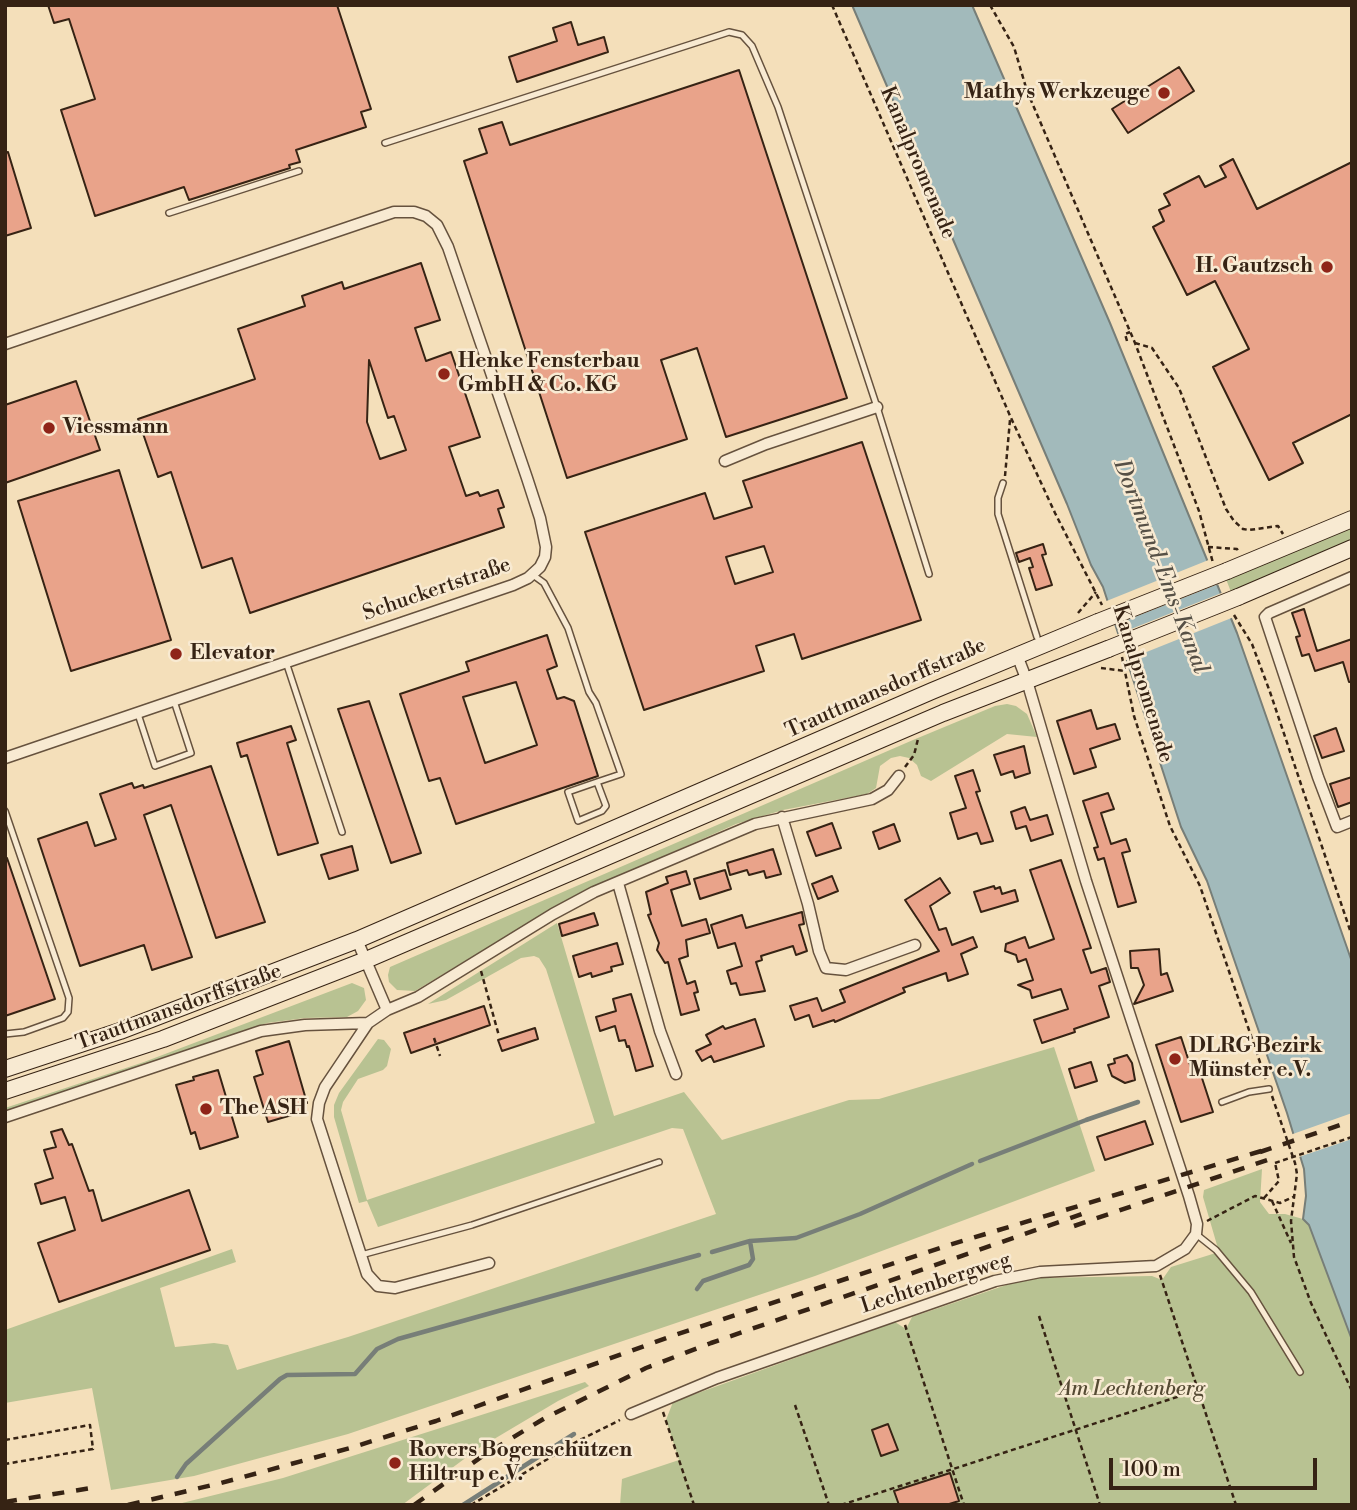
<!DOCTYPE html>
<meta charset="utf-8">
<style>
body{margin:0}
#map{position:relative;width:1357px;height:1510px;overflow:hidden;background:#f4dfba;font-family:"Libre Bodoni",serif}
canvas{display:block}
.frame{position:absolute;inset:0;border:7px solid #362314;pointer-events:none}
.scale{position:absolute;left:1109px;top:1458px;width:208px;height:32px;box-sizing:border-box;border:4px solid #362314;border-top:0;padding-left:9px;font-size:21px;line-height:24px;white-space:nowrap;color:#362314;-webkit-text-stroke:5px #f8ead2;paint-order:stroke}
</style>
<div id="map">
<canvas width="1357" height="1510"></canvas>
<div class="frame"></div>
<div class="scale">100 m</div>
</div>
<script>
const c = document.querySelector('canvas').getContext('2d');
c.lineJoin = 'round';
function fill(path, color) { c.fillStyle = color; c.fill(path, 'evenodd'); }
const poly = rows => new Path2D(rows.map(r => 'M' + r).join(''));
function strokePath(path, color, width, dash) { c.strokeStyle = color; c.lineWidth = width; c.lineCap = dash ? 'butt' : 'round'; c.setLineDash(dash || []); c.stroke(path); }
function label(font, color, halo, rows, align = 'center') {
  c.font = font + ' "Libre Bodoni",serif'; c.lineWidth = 5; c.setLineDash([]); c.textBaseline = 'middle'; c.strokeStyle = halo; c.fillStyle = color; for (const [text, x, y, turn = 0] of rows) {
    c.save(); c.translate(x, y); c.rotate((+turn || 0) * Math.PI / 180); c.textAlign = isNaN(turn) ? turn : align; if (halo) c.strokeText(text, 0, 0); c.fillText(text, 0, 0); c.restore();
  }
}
fill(poly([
 [1352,527,1352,541,1231,592,1226,579],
 [1007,704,1016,706,1027,714,1037,737,1007,734,931,781,921,776,917,765,909,758,900,756,891,758,880,766,876,788,867,794,783,810,736,824,572,897,415,991,397,990,389,982,388,975,390,967,913,740,995,706],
 [557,923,614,1116,684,1092,722,1140,849,1100,879,1099,1054,1047,1095,1171,815,1276,348,1434,194,1476,111,1490,92,1388,5,1403,5,1330,232,1249,236,1262,160,1288,175,1347,214,1343,228,1345,237,1370,348,1337,716,1214,683,1129,672,1128,378,1227,367,1201,359,1203,334,1117,334,1105,339,1093,378,1039,384,1040,391,1049,387,1066,383,1070,358,1079,343,1102,341,1110,367,1200,595,1123,546,969,539,958,534,956,521,958,446,1000,428,1004],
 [352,983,364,988,366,1000,358,1011,347,1017,305,1018,267,1023,5,1111,5,1108,144,1062],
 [1262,1169,1260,1202,1269,1214,1285,1214,1303,1219,1309,1225,1352,1340,1352,1505,620,1505,622,1479,679,1460,666,1420,673,1402,895,1322,906,1329,912,1317,1021,1280,1036,1278,1152,1276,1162,1280,1171,1267,1219,1252,1203,1197,1204,1190],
 [585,1382,589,1386,558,1401,479,1448,402,1505,174,1505,283,1478]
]), '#b8c292');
const water = poly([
 [852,5,972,5,1110,323,1237,633,1352,962,1352,1340,1309,1225,1303,1219,1306,1196,1304,1169,1287,1113,1207,881,1181,827,1103,587,1091,565,1067,504,852,5]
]);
fill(water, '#a2babb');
strokePath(water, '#777e78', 2);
fill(poly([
 [1211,559,1221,583,1112,626,1104,602],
 [1224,592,1234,617,1124,661,1116,635],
 [1352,1113,1352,1139,1296,1158,1290,1135]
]), '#f4dfba');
strokePath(poly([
 [980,1161,1086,1120,1138,1102],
 [712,1252,750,1241,796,1238,860,1214,972,1164],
 [697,1289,703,1281,749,1265,753,1259,750,1241],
 [177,1477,186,1464,280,1379,287,1375,355,1374,377,1349,398,1339,699,1255],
 [463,1505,574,1434]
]), '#777e78', 4.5);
const building = poly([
 [48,5,337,5,371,109,361,112,366,127,296,150,300,162,289,165,290,168,189,200,184,187,95,216,61,110,95,99,69,19,54,23,48,5],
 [571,22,578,45,604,37,608,52,517,82,509,57,557,41,553,28,571,22],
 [1179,67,1194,91,1128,133,1112,109,1179,67],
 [739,70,847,398,726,437,697,348,661,360,687,439,567,478,464,161,487,153,479,129,502,122,510,145,739,70],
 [8,152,31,228,5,236,5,153,8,152],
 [1233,159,1257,209,1352,162,1352,414,1293,443,1303,463,1269,480,1213,367,1249,349,1215,281,1187,295,1153,227,1164,221,1159,210,1170,205,1164,194,1199,176,1205,187,1226,177,1220,166,1233,159],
 [421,263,440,320,415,328,426,361,451,352,480,437,449,447,466,496,478,492,480,496,498,490,504,507,498,509,504,527,250,613,232,558,202,568,171,472,158,477,138,419,255,379,238,329,305,306,302,296,342,282,344,289,421,263],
 [369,360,388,418,394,416,406,450,380,459,367,422,369,360],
 [76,381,100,450,5,483,5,405,76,381],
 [862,442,921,620,802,659,794,634,756,646,764,671,644,710,585,532,705,493,714,519,752,507,743,481,862,442],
 [764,546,773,572,735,584,726,557,764,546],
 [119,470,171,640,71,671,18,501,119,470],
 [1043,544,1046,554,1042,555,1052,585,1036,590,1029,568,1033,567,1030,558,1019,562,1016,553,1043,544],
 [1304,609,1317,651,1352,639,1352,682,1349,682,1343,662,1315,671,1309,654,1302,656,1296,637,1300,636,1292,613,1304,609],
 [547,635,557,666,547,670,557,699,564,697,574,701,598,776,456,824,440,778,429,781,400,694,469,671,466,662,547,635],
 [516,682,537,745,485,763,463,697,516,682],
 [369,701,421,853,391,863,338,709,369,701],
 [1091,710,1097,729,1115,724,1120,739,1090,749,1096,767,1074,774,1057,721,1091,710],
 [291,726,296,740,287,743,318,843,278,855,247,755,241,757,237,743,291,726],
 [1336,728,1344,751,1322,758,1314,736,1336,728],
 [1024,746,1030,773,1015,778,1013,771,1001,775,994,755,1024,746],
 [211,766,265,922,216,938,171,805,144,815,192,957,152,970,144,945,80,966,38,839,87,822,95,846,116,839,100,794,132,783,134,788,143,785,144,788,211,766],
 [973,770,980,791,976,792,993,841,981,844,977,833,958,839,950,813,966,808,955,776,973,770],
 [1352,777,1352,802,1338,807,1330,784,1352,777],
 [1108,793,1114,809,1101,813,1111,844,1126,839,1130,851,1122,853,1136,902,1118,907,1104,858,1098,860,1094,848,1098,847,1083,801,1108,793],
 [1025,807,1030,820,1047,815,1053,834,1031,841,1026,826,1016,829,1011,812,1025,807],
 [832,823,841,848,816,856,807,832,832,823],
 [894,824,900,841,879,849,873,832,894,824],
 [352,846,358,870,329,879,321,855,352,846],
 [773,849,781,874,766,878,764,871,749,875,747,870,730,875,727,863,773,849],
 [7,858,55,999,5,1016,5,859,7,858],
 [1061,860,1091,948,1083,950,1091,973,1106,968,1110,982,1099,986,1109,1017,1074,1029,1075,1032,1042,1043,1034,1020,1068,1009,1061,989,1032,998,1030,990,1018,985,1033,980,1026,959,1018,962,1016,955,1005,951,1006,944,1025,937,1029,948,1054,939,1030,870,1061,860],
 [725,870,731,889,700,899,694,879,725,870],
 [686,871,690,884,671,890,682,926,706,919,710,933,686,940,688,956,679,959,687,984,695,981,698,992,694,993,699,1010,681,1015,668,962,665,963,657,950,659,943,648,915,651,914,646,892,668,883,666,877,686,871],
 [832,876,838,891,818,899,812,884,832,876],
 [940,878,950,893,930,906,939,930,946,928,952,945,973,937,977,947,961,954,968,974,948,981,946,973,903,988,905,992,835,1022,834,1020,813,1027,809,1015,795,1020,790,1006,817,998,822,1011,845,1002,840,990,939,951,905,900,940,878],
 [994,886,995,889,1000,887,1002,894,1015,890,1018,901,981,912,974,892,994,886],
 [802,912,804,924,799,925,807,951,796,955,793,946,761,956,762,960,756,962,765,991,740,995,736,983,731,984,727,971,742,966,735,943,718,948,711,925,742,915,746,928,802,912],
 [594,913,598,925,562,936,559,924,594,913],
 [617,943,623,964,611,967,612,971,592,977,591,973,579,977,573,956,617,943],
 [1159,949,1161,975,1167,973,1173,991,1134,1004,1144,985,1138,968,1131,968,1130,951,1159,949],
 [631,994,653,1066,636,1071,629,1046,627,1047,625,1040,619,1041,615,1026,600,1031,596,1017,616,1011,613,999,631,994],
 [484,1006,490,1025,411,1053,404,1033,484,1006],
 [755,1019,764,1046,714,1062,711,1056,702,1061,696,1051,711,1044,706,1035,723,1026,725,1029,755,1019],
 [535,1028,538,1039,502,1051,498,1040,535,1028],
 [1181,1037,1193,1074,1200,1072,1213,1112,1181,1122,1156,1045,1181,1037],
 [289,1041,307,1103,300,1105,302,1112,268,1122,254,1077,263,1074,256,1051,289,1041],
 [1127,1055,1132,1063,1135,1080,1125,1083,1112,1076,1108,1065,1115,1063,1114,1059,1127,1055],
 [1091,1062,1097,1081,1075,1088,1069,1069,1091,1062],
 [218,1070,238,1137,200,1149,195,1132,191,1134,176,1085,194,1080,193,1077,218,1070],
 [1145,1121,1153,1144,1105,1160,1097,1137,1145,1121],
 [62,1129,69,1145,72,1144,89,1191,93,1190,102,1221,189,1190,210,1250,59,1302,38,1243,75,1230,65,1197,41,1204,35,1184,53,1178,44,1150,56,1147,51,1132,62,1129],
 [888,1424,898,1450,881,1456,872,1430,888,1424],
 [950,1473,959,1501,946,1505,899,1505,894,1491,950,1473]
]);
fill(building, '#e9a38a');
strokePath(building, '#362314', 2);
const lane = poly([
 [385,143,729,32,742,35,752,46,778,107,877,407,929,574],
 [169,213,299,171],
 [1003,483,998,498,998,514,1037,637],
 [533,575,544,583,568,628,589,692,596,703,621,774,597,782,568,792,578,821,602,811,606,806,597,782],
 [286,662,342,832],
 [138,714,155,766,191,753,174,701],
 [5,811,69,998,68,1012,63,1018,24,1032,5,1034],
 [1222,1102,1249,1092,1269,1089],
 [1196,1234,1216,1250,1251,1292,1300,1372],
 [361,1255,472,1225,659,1162]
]);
const street = poly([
 [5,344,367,221,394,212,414,212,426,216,437,225,448,247,527,478,540,518,546,547,545,557,540,567,528,578,513,585,5,758],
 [725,461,766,444,877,407],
 [1352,577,1269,613,1265,617,1318,777,1337,827,1352,821],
 [782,817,808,904,819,951,826,968,846,970,915,945],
 [618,883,660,1031,676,1074],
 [357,940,387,1010],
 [5,1117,261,1031,305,1025,368,1023],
 [489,1263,395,1288,378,1286,367,1274,317,1119,319,1103,325,1087,368,1023,387,1010,418,997,553,914,594,892,755,824,872,799,888,790,899,776],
 [631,1414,717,1378,995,1281,1040,1272,1156,1266,1185,1249,1196,1234,1197,1224,1189,1196,1086,881,1027,681,1017,655]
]);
const secondary = poly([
 [1227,571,1352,519],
 [1238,597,1352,548],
 [5,1069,120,1031,357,940,932,691,1098,622],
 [5,1091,163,1039,366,960,943,713,1108,649]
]);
strokePath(lane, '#66523e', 8);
strokePath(street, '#66523e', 13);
strokePath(secondary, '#362314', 18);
strokePath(poly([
 [832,5,1011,418,1055,513,1102,605],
 [990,5,1014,47,1027,91,1135,343,1199,511,1213,563],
 [1127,341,1125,334,1130,332],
 [1135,343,1152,348,1179,388,1226,509,1234,521,1243,529,1249,530,1278,526,1283,534],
 [1005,476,1010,420],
 [1208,547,1237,549,1238,551],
 [1078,613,1096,592],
 [1234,615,1252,644,1270,692,1352,936],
 [1122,657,1134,716,1170,826,1200,886,1266,1080],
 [1101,668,1125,671],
 [905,767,914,755,918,739],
 [481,971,499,1036],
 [434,1038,440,1056],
 [1272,1096,1295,1163,1297,1174,1291,1221,1294,1257,1311,1303,1352,1391],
 [1264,1198,1279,1181,1275,1163],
 [1272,1201,1291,1243],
 [1207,1221,1255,1196,1280,1203,1293,1197],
 [1160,1275,1236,1505],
 [1039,1316,1100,1505],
 [905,1325,964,1505],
 [795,1405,829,1505],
 [663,1412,694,1505],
 [5,1440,90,1425,93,1449,5,1464],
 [471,1505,576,1442,620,1420],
 [841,1505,1199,1390]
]), '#362314', 2.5, [5, 3.5]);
strokePath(lane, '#f8ead2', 5);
strokePath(street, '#f8ead2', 10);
strokePath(secondary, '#f8ead2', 16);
strokePath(poly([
 [1260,1152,1352,1121],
 [1074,1226,1276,1157],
 [5,1502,91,1488],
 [128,1505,221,1483,350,1448,436,1421,675,1335,949,1245,1268,1149],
 [414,1505,484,1455,545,1418,646,1368,711,1343,1085,1213]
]), '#362314', 4.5, [12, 12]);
const secondaryBridge = poly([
 [1098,622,1227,571],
 [1108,649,1238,597]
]);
strokePath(secondaryBridge, '#362314', 18, []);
strokePath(poly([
 [1275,1163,1352,1137]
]), '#362314', 2.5, [5, 3.5]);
strokePath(secondaryBridge, '#f8ead2', 16);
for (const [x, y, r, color] of [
 [1164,93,7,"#8f2418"],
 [1327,267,7,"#8f2418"],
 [444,374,7,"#8f2418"],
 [49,428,7,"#8f2418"],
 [176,654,7,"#8f2418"],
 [1175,1059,7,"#8f2418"],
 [206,1109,7,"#8f2418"],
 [395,1463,7,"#8f2418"]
]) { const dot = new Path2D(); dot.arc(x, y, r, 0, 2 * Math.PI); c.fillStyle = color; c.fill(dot); strokePath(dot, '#f8ead2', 2.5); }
label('bold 21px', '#362314', '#f8ead2', [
 ["Mathys Werkzeuge",1150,93,"right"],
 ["H. Gautzsch",1313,267,"right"],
 ["Henke Fensterbau",458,362],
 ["GmbH & Co. KG",458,386],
 ["Viessmann",63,428],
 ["Elevator",190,654],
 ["DLRG Bezirk",1189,1047],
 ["Münster e.V.",1189,1071],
 ["The ASH",220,1109],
 ["Rovers Bogenschützen",409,1451],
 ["Hiltrup e.V.",409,1475]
], 'left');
label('21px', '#362314', '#f8ead2', [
 ["Kanalpromenade",917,163,67],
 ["Schuckertstraße",437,590,-19],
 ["Kanalpromenade",1142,684,73],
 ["Trauttmansdorffstraße",886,689,-24],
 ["Trauttmansdorffstraße",179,1008,-20],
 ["Lechtenbergweg",936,1284,-18]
]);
label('italic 21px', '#564b34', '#f8ead2', [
 ["Am Lechtenberg",1132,1390]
]);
label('italic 23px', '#565046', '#f8ead2', [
 ["Dortmund-Ems-Kanal",1160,567,69]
]);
</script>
